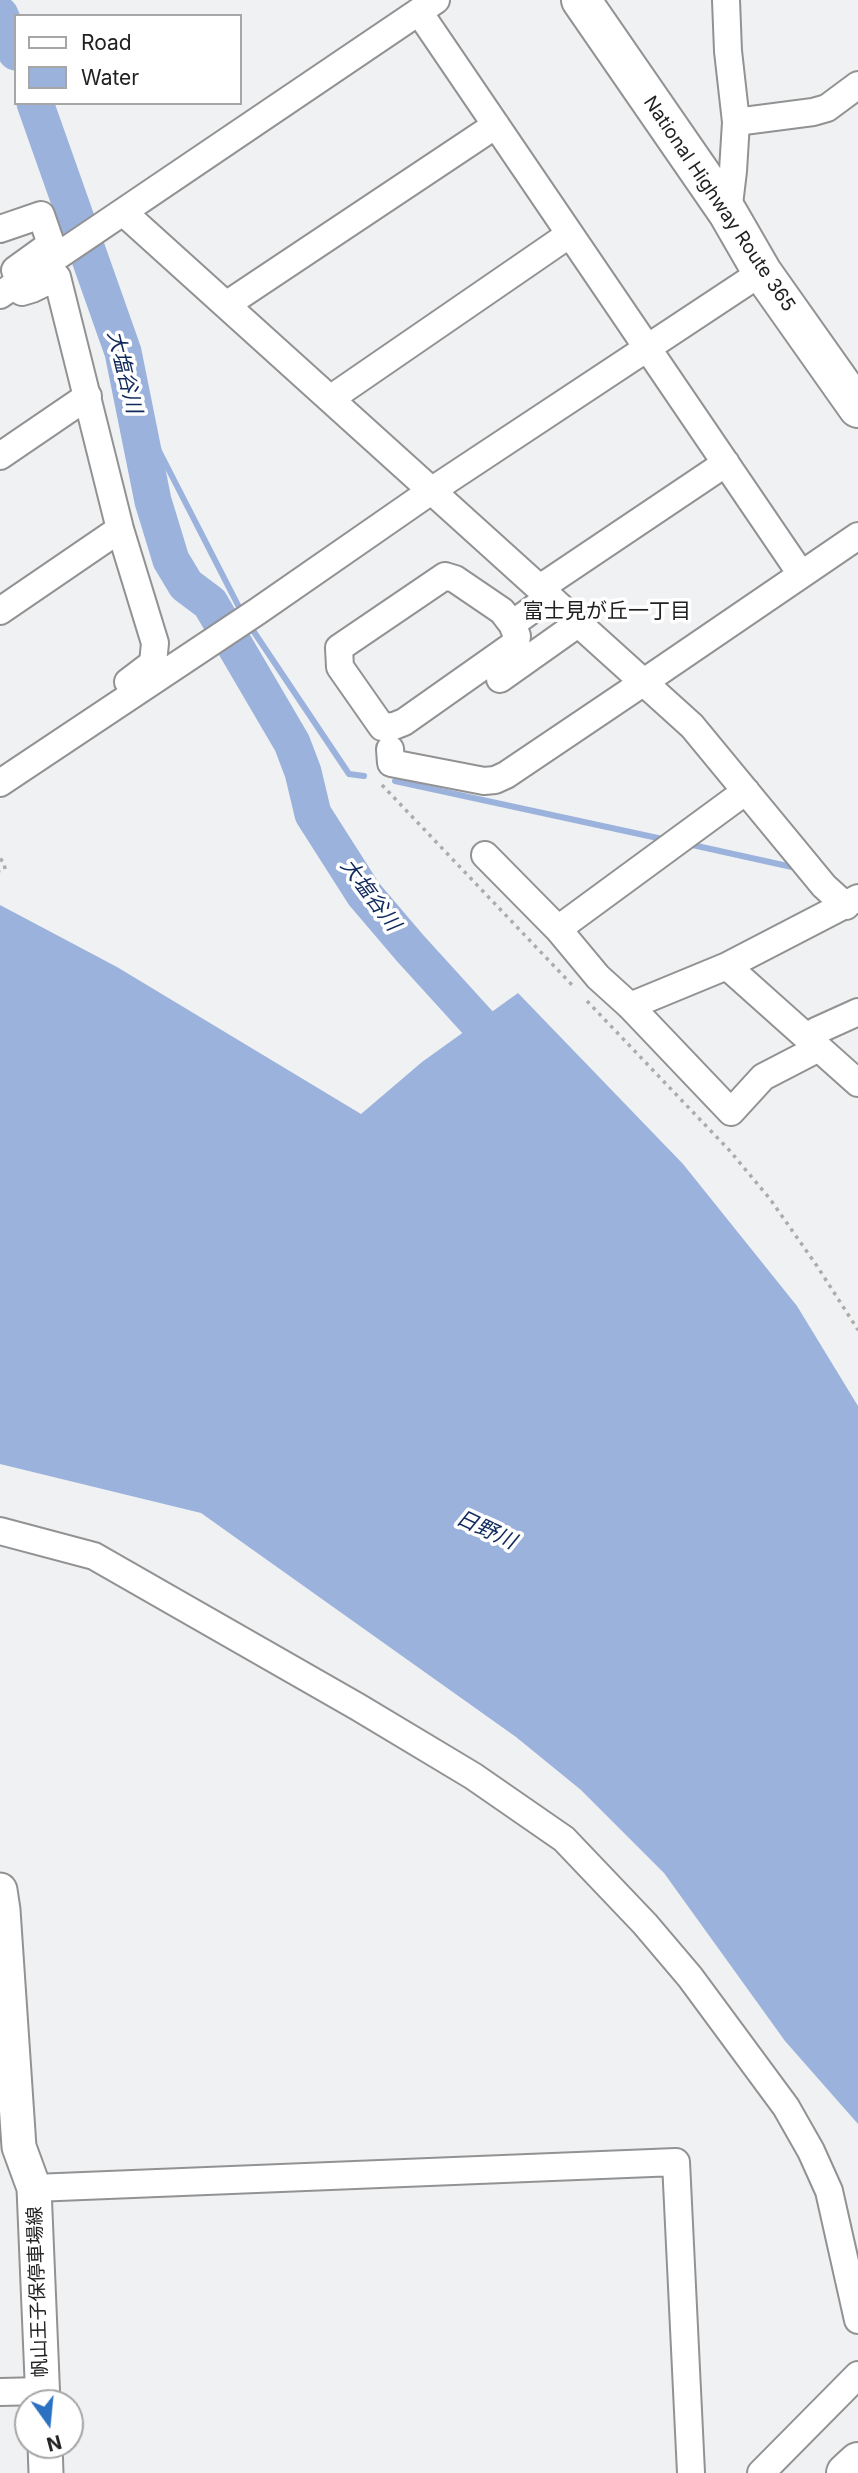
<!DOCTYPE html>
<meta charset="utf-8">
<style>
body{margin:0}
#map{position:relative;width:858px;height:2473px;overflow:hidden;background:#f0f1f2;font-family:Inter,sans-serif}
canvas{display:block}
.legend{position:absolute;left:14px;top:14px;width:228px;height:91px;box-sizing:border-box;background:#fff;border:2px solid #a6a6a6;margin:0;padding:9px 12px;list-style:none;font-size:21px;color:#212121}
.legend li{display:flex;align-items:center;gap:14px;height:35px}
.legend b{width:35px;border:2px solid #a6a6a6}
.north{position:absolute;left:14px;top:2389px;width:70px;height:70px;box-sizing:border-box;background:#fff;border:2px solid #a6a6a6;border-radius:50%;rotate:165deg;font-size:19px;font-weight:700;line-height:28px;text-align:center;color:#212121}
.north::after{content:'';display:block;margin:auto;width:24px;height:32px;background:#2b71c2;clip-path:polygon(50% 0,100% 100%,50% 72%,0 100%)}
</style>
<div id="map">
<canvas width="858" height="2473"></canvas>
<ul class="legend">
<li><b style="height:9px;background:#fff"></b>Road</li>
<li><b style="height:19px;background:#9bb2dd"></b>Water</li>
</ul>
<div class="north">N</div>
</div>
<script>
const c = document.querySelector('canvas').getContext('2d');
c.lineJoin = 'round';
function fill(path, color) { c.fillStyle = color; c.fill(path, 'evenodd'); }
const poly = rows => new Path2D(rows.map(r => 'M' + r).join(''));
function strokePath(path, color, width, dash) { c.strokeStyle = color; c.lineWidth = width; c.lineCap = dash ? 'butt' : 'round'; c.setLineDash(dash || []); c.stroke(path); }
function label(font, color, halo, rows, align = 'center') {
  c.font = font + ' Inter,"Noto Sans JP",sans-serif'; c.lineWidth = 7; c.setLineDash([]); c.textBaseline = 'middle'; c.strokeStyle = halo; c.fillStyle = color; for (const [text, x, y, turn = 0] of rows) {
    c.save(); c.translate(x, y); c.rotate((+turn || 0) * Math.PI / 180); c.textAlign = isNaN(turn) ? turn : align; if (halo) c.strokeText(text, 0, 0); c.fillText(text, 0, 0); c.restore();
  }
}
fill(poly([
 [0,905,117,967,361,1114,422,1062,518,993,683,1164,797,1306,858,1406,858,2124,785,2041,664,1873,581,1790,516,1737,201,1513,0,1464]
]), '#9bb2dd');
strokePath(poly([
 [133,400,242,613],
 [250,626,349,774,364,776],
 [395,781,667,840],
 [688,844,792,867]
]), '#9bb2dd', 6);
strokePath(poly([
 [0,15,16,52],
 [35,103,123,352,153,501,171,560,186,585,210,603,292,743,303,772,313,814,364,894,410,948,510,1058]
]), '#9bb2dd', 37);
const minor = poly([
 [726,0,728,51,736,122,733,171,728,213],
 [419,12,801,574],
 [736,122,813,112,827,108,858,85],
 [123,212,692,726,824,886,846,906],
 [0,229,41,215,51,244,15,270,22,292,32,289,57,277,120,529,155,643,153,663,128,682],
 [0,295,436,0],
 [226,305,496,125],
 [330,399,570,234],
 [0,456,88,396],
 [445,576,455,579,502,611,512,624,517,636,516,643,404,722,394,726,382,727,340,667,339,648,445,576],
 [540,588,726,463],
 [0,611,120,529],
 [512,624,550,597],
 [500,679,579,623],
 [390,749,391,763,484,781,495,780,506,775,644,682,858,536],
 [0,783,258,611,431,491,762,272],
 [485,855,558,929,598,977,630,1006,731,1112,763,1077,819,1048],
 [558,929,746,791],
 [727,966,858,1083],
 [630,1006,727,966,858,898],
 [809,1039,816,1031,858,1012],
 [0,1531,94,1556,358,1707,473,1776,564,1839,645,1924,690,1977,786,2107,811,2151,829,2191,858,2320],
 [34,2188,676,2162,691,2473],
 [0,2392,42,2391],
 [761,2473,858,2375]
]);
const major = poly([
 [0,1890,3,1910,19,2147,34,2188,43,2403],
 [45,2445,46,2473]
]);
const highway = poly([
 [581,0,728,213,762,272,858,408],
 [846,2473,858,2462]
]);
strokePath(minor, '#929293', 30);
strokePath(major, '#929293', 37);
strokePath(highway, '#929293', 42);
strokePath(poly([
 [382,785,574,987],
 [0,859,4,862,5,869,0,871],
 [587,1001,730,1151,770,1199,817,1266,858,1330]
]), '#acacad', 3.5, [3.5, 5]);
strokePath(minor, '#fff', 26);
strokePath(major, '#fff', 33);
strokePath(highway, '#fff', 38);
label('19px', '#212121', '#fff', [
 ["National Highway Route 365",719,204,56],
 ["帆山王子保停車場線",38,2292,-92]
]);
label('italic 21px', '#10295c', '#fff', [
 ["大塩谷川",124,372,76],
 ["大塩谷川",370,895,53],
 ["日野川",486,1530,25]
]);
label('21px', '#212121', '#fff', [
 ["富士見が丘一丁目",607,612]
]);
</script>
